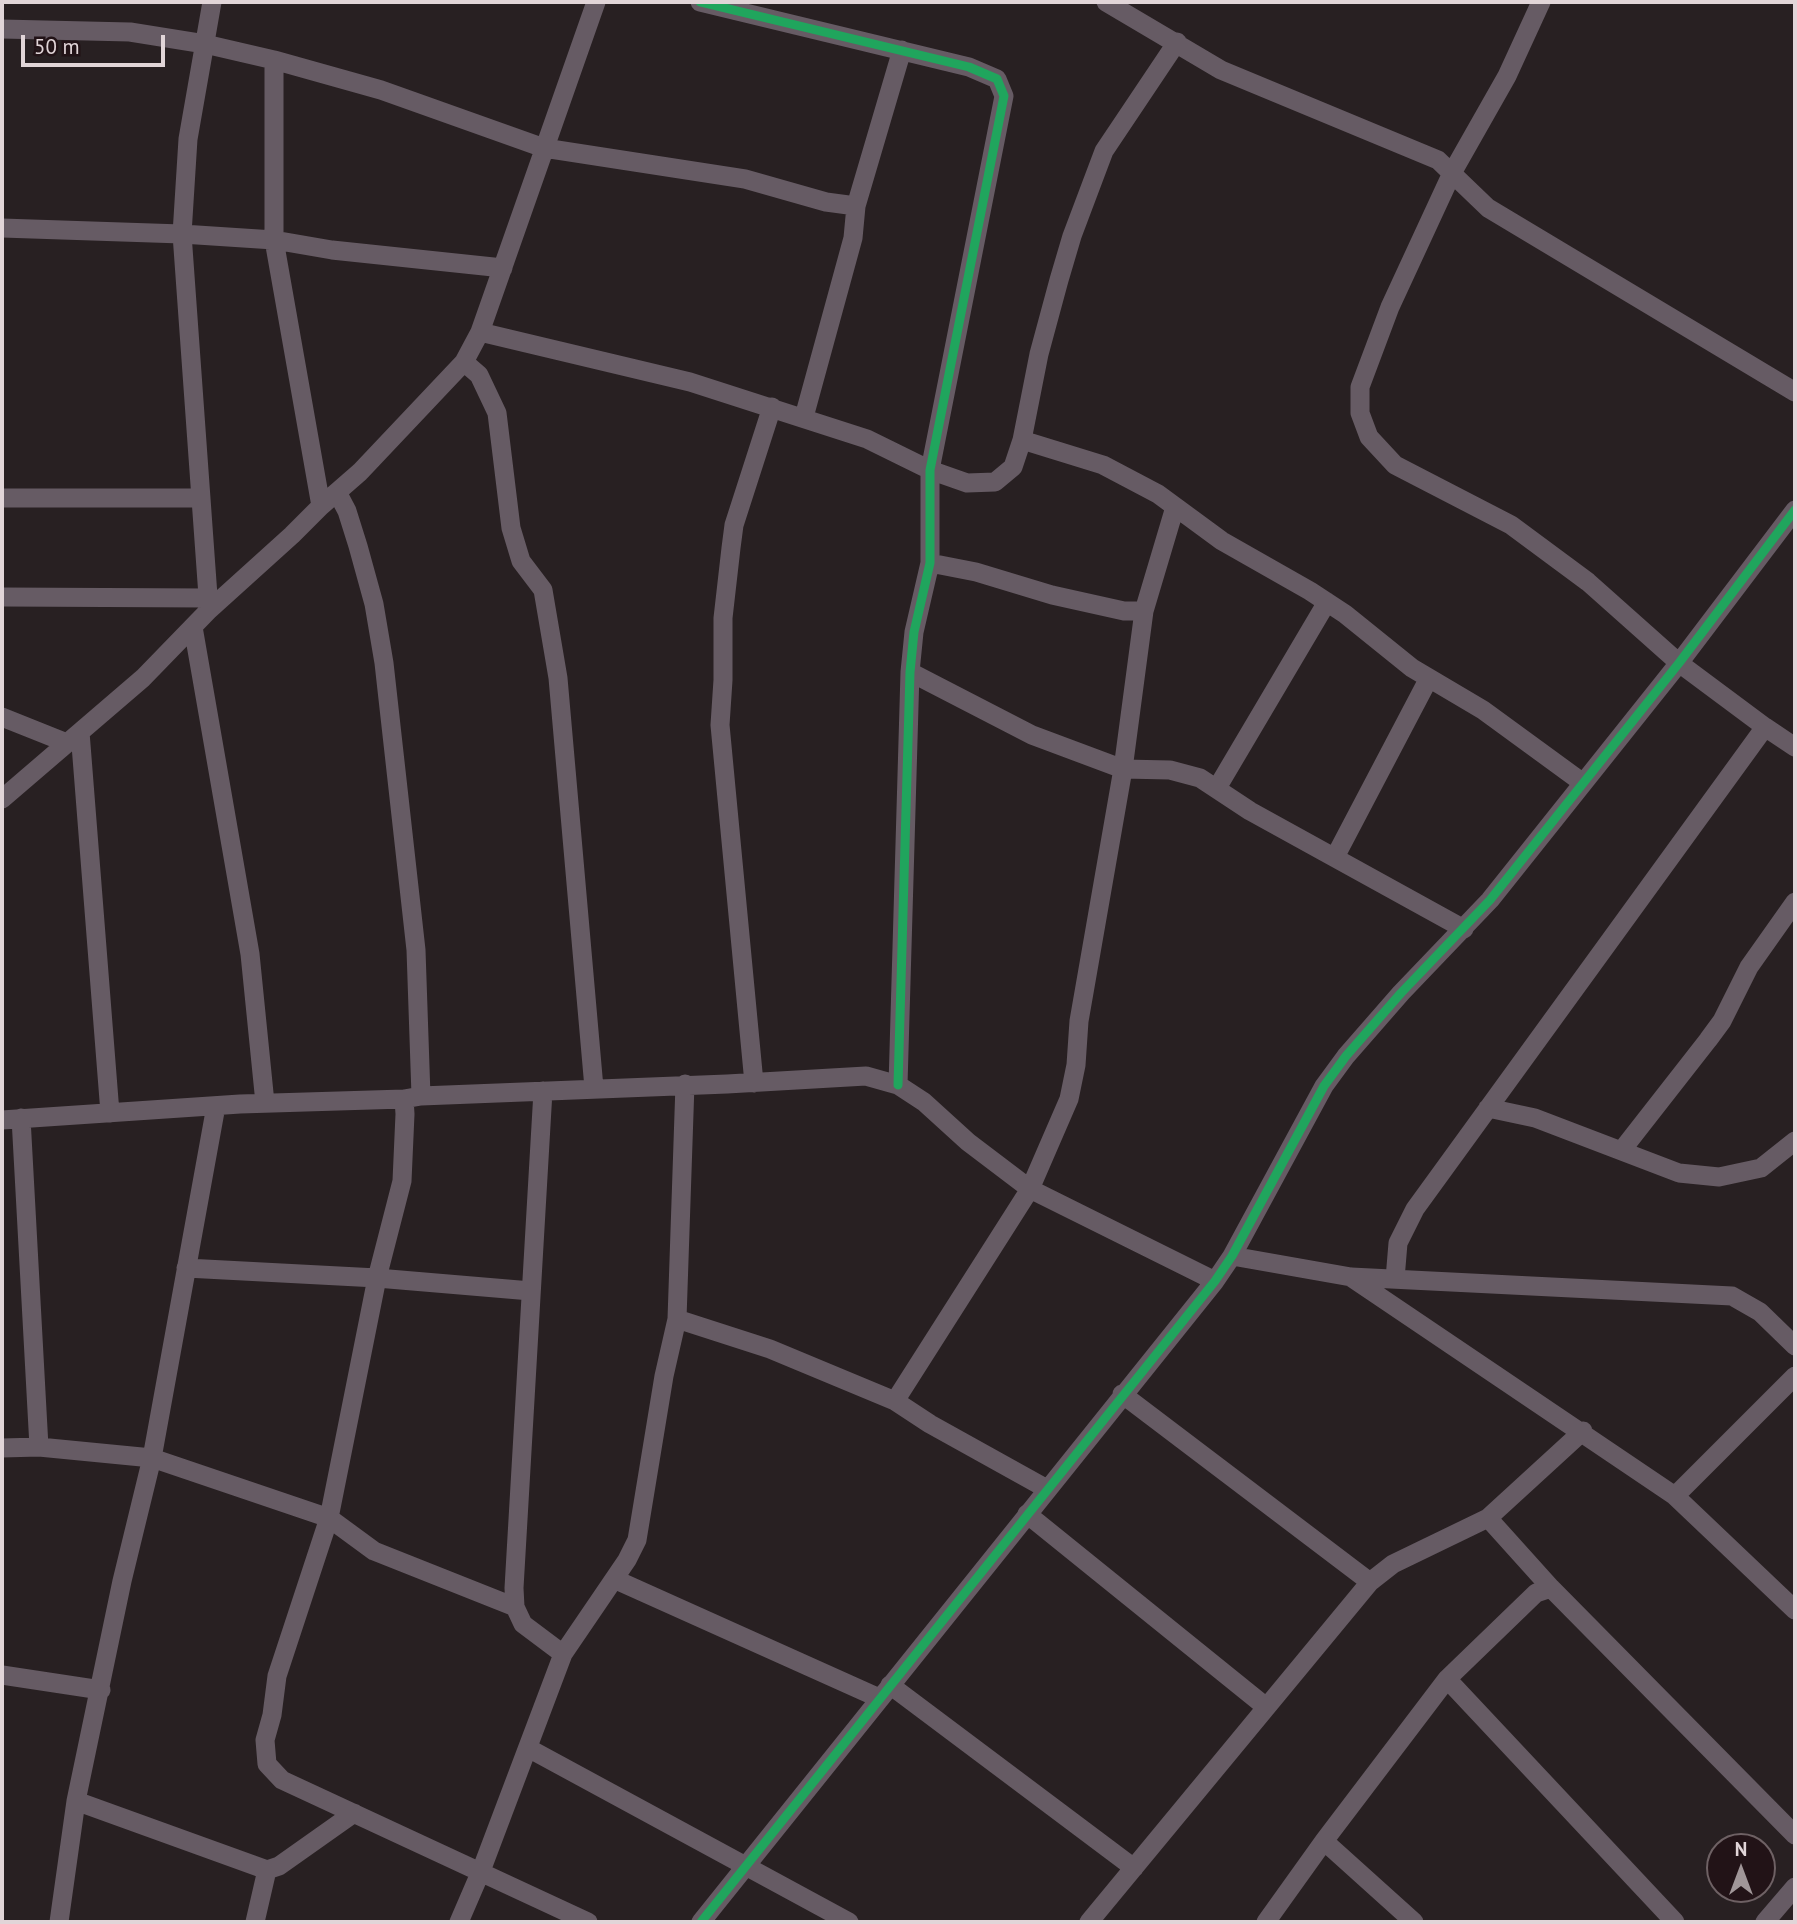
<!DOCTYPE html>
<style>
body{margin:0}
#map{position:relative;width:1797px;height:1924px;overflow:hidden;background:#282022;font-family:"PT Sans",sans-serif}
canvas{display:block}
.frame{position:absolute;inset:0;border:4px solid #e1d5d8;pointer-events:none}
.north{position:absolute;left:1706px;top:1833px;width:70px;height:70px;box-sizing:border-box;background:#221317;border:2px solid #6e6164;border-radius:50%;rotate:0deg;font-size:19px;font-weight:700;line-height:28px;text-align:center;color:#e1d5d8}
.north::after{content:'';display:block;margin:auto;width:24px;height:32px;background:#a09698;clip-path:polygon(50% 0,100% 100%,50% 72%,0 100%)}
.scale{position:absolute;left:21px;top:35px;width:144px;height:32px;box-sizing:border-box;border:4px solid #e1d5d8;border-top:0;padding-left:9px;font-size:21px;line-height:24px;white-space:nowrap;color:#e1d5d8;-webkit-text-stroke:5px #221317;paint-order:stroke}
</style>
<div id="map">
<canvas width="1797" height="1924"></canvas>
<div class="frame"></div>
<div class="north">N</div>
<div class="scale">50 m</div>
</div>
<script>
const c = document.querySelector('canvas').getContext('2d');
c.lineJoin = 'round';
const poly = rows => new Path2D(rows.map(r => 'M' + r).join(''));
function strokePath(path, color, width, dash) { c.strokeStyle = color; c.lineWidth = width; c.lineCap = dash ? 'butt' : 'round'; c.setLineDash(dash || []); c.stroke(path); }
strokePath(poly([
 [700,2,969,67,997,79,1004,96,930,470,930,563,914,632,910,672,898,1085],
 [1106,2,1221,70,1438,160,1488,208,1795,392],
 [1541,2,1507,76,1452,173,1390,307,1360,387,1360,413,1369,437,1395,465,1511,525,1588,582,1679,663,1765,727,1795,747],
 [2,29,130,32,205,44,274,60,381,90,544,148,745,179,826,202,856,206],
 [274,60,274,240,321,506],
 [2,228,182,234,274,240,332,250,503,268],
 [480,332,690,382,867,439,930,470,967,483,995,482,1013,467,1022,440,1039,354,1059,280,1072,236,1104,151,1177,42],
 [464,362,479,375,497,413,511,528,521,561,543,590,558,678,594,1088],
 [804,417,853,238,856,206,902,50],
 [1022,440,1103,465,1158,494,1222,541,1310,591,1345,614,1412,668,1483,710,1583,783],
 [337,492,347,511,358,546,374,604,384,663,416,950,421,1096],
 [2,498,201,498],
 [930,563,976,572,1052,595,1124,611,1144,611],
 [2,597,208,598],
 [209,610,182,234,188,139,212,2],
 [193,627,250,954,265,1103],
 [910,672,1032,735,1123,769,1170,770,1200,778,1250,811,1464,929],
 [2,717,67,743],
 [80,732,110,1113],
 [1217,788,1327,602],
 [2,799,143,678,209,610,292,535,321,506,360,472,464,362,480,332,596,2],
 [1335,857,1429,678],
 [754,1083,720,725,723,680,723,618,731,548,734,525,772,407],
 [543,1091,514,1588,515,1607,523,1624,563,1654],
 [404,1099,405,1114,402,1181,377,1278,329,1518,277,1676,272,1715,265,1740,267,1764,282,1780,588,1922],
 [1488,1108,1535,1118,1679,1173,1719,1177,1761,1168,1795,1141],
 [21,1118,39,1447],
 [2,1120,240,1104,404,1099,421,1096,727,1084,866,1076,898,1085,924,1102,968,1142,1030,1189,1215,1281],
 [1622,1150,1708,1040,1722,1021,1749,967,1795,902],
 [1232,1256,1351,1277,1732,1296,1760,1312,1795,1346],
 [186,1268,377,1278,531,1291],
 [1352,1278,1675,1496,1795,1610],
 [1395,1279,1398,1243,1415,1209,1765,727],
 [677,1319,770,1349,895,1401,930,1424,1047,1489],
 [1122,1394,1370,1582],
 [895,1401,1030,1189,1069,1099,1076,1065,1079,1021,1123,769,1144,611,1175,507],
 [2,1448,39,1447,152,1458,329,1518,374,1551,515,1607],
 [1675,1496,1795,1376],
 [1027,1514,1266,1707],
 [1488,1518,1583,1431],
 [614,1579,879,1698],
 [2,1675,101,1690],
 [1447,1679,1675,1922],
 [890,1685,1134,1868],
 [528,1748,849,1922],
 [76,1801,267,1870,279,1866,354,1813],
 [1324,1841,1414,1922],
 [59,1922,76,1801,122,1581,152,1458,216,1106],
 [255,1922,267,1870],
 [459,1922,481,1871,563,1654,627,1560,637,1540,664,1376,677,1319,685,1084],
 [701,1922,1215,1281,1232,1256,1324,1086,1346,1056,1401,993,1490,900,1679,663,1795,510],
 [1089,1922,1370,1582,1393,1564,1488,1518,1551,1588,1795,1835],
 [1266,1922,1324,1841,1447,1679,1536,1593,1551,1588],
 [1765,1922,1795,1887]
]), '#665b64', 19);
strokePath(poly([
 [700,2,969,67,997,79,1004,96,930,470,930,563,914,632,910,672,898,1085],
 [701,1922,1215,1281,1232,1256,1324,1086,1346,1056,1401,993,1490,900,1679,663,1795,510]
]), '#20a55d', 9);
</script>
